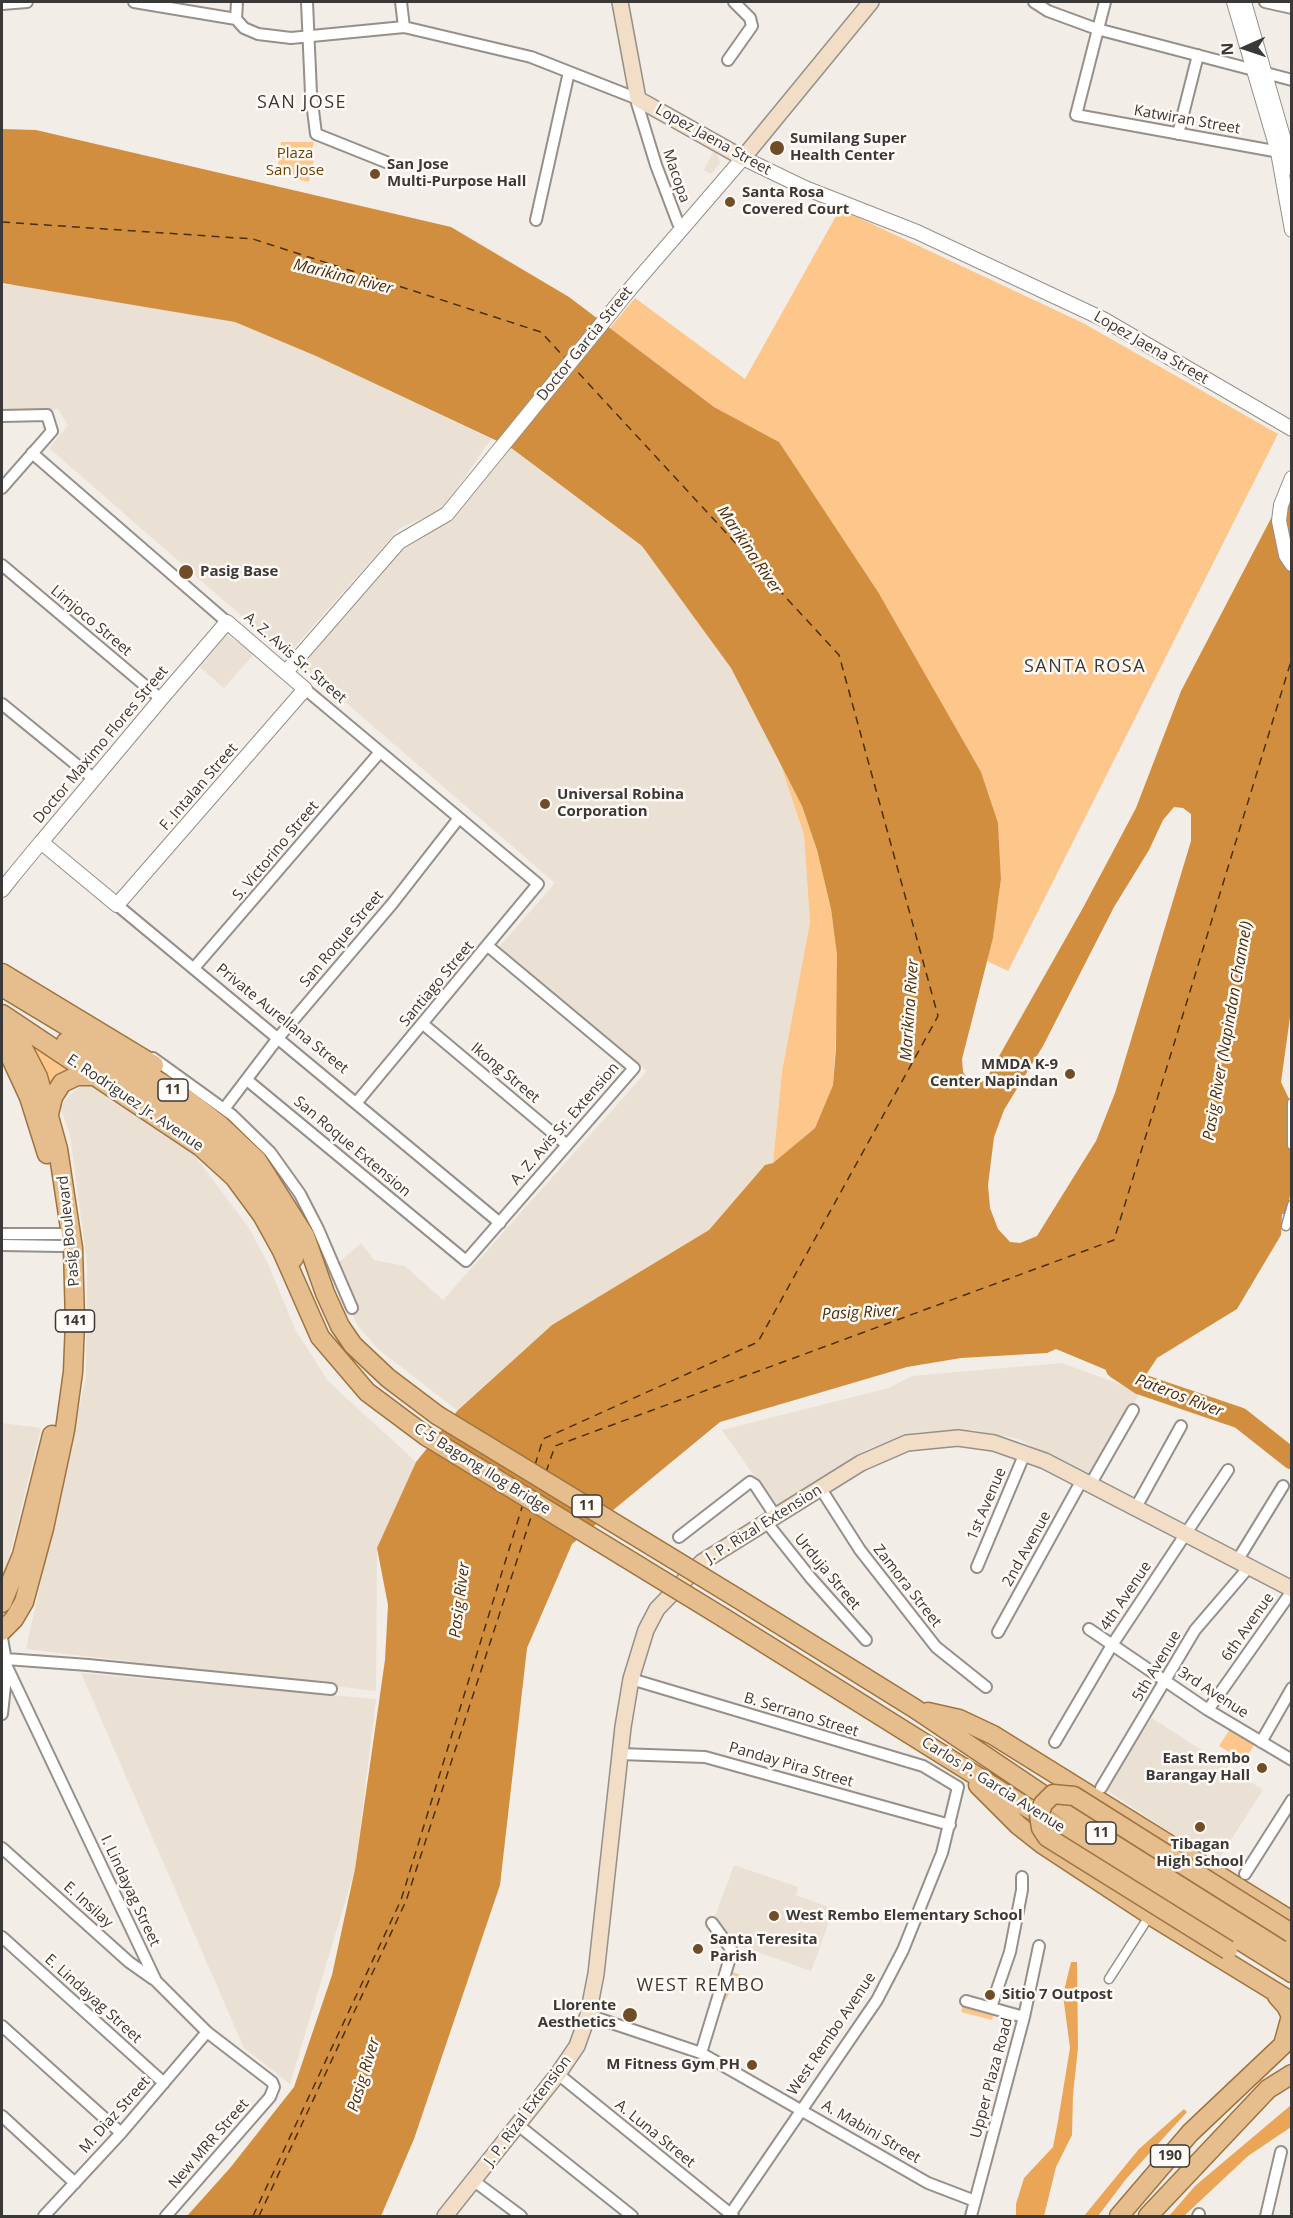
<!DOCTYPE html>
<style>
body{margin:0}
#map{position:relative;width:1293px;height:2218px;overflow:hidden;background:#f3ede7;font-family:"Open Sans",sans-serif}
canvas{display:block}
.frame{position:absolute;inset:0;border:3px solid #3b3937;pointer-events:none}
.north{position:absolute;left:1215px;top:18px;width:60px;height:60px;-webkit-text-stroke:4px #fffaf5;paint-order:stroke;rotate:267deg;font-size:16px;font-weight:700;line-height:24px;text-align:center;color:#3b3937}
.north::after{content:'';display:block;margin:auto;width:21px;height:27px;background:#3b3937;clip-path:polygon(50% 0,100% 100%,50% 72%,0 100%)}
</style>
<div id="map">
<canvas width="1293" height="2218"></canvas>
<div class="frame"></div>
<div class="north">N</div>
</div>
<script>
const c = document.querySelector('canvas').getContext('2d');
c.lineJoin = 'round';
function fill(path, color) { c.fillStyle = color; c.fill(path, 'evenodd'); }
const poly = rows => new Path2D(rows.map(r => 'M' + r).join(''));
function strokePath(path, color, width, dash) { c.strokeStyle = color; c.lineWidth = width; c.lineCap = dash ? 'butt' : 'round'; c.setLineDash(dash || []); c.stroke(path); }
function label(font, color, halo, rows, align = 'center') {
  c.font = font + ' "Open Sans",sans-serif'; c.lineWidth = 5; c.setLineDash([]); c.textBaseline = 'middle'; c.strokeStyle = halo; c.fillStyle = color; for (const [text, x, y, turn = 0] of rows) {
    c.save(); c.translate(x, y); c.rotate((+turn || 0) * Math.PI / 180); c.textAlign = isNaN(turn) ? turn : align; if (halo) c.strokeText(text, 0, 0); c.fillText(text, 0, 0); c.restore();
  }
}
fill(poly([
 [715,149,720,163,711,174,704,170],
 [2,285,22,285,235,322,316,356,491,439,443,509,400,528,291,651,282,651,49,448,68,425,58,409,2,412],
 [510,447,642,546,731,668,781,766,804,835,810,922,782,1071,773,1163,765,1166,709,1230,552,1325,457,1410,378,1349,358,1326,331,1269,361,1243,374,1260,405,1266,443,1300,647,1071,499,947,555,883,301,664,390,558,450,520],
 [226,634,254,654,224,688,197,665],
 [88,1082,189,1148,249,1228,269,1266,295,1329,328,1381,416,1462,377,1548,376,1691,26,1649,86,1377,87,1263,70,1135,60,1106,73,1092],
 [1062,1363,1140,1392,1091,1480,1019,1439,974,1430,919,1432,867,1449,776,1507,722,1430,889,1388,912,1376],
 [2,1423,41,1428,2,1587],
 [81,1673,376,1699,355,1869,290,2084,244,2048],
 [1152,1718,1263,1790,1216,1863,1105,1789],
 [734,1865,798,1887,796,1895,834,1909,811,1971,732,1943,713,1922]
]), '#eae0d4');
fill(poly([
 [281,142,314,142,310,157,314,159,309,182,277,174],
 [840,209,1083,323,1278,434,1008,971,987,961,993,938,1001,879,998,824,779,442,714,407,610,328,635,298,745,379],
 [781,766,802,806,817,850,831,909,837,955,838,1002,833,1085,815,1128,773,1163,782,1071,810,922,804,835],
 [26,1040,72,1068,61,1072,48,1087],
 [1232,1726,1256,1742,1244,1761,1219,1746],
 [732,1972,740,1975,725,2001,721,1999],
 [965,1998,996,2006,992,2020,961,2012]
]), '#fdc68b');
fill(poly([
 [1071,1962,1077,1962,1078,2048,1073,2094,1072,2135,1056,2167,1044,2216,1016,2216,1016,2204,1024,2178,1053,2147,1058,2121,1070,2048,1063,1995],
 [1291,2105,1291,2127,1248,2156,1184,2216,1169,2216,1195,2186],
 [1184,2109,1187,2112,1126,2179,1098,2216,1084,2216,1139,2149]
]), '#eaa557');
fill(poly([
 [2,129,36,130,451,227,569,297,714,407,779,442,878,592,981,772,998,823,1001,879,993,938,962,1059,963,1072,970,1082,985,1081,1084,906,1136,808,1181,691,1291,480,1292,1003,1281,1082,1290,1101,1290,1195,1287,1214,1282,1214,1281,1235,1237,1309,1157,1358,1140,1384,1056,1349,1047,1353,961,1358,907,1367,720,1422,572,1544,527,1648,500,1885,414,2139,381,2216,187,2216,230,2168,294,2087,332,1975,355,1869,385,1660,388,1605,377,1548,416,1462,458,1410,552,1325,709,1230,765,1165,773,1163,815,1128,833,1085,836,1048,837,955,831,909,817,850,802,806,731,668,642,546,510,447,316,356,235,322,2,283],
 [1174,807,1183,808,1191,814,1191,841,1115,1093,1096,1141,1037,1236,1020,1243,1010,1242,998,1229,990,1208,988,1185,994,1137,1004,1110,1043,1046,1114,907,1149,850,1163,820]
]), '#d18e3e');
strokePath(poly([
 [1116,1368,1140,1384,1240,1418,1292,1459]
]), '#d18e3e', 21);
strokePath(poly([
 [2,222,253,239,541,332,565,358],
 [535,1465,543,1439,758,1342,938,1016,839,655,574,368],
 [546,1472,555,1446,1114,1240,1292,658],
 [253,2216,401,1900,523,1504],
 [259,2216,406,1901,533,1511]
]), '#4b2f0d', 1.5, [8, 6]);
const pedestrian = poly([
 [1292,1103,1292,1145],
 [1286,1226,1292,1205],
 [1109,1979,1150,1915]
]);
const minor = poly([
 [134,2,236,19],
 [307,2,311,94,316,134,386,162],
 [401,2,404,27],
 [1034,2,1048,11,1097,29,1292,80],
 [1105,2,1076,115,1285,153],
 [1265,2,1292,8],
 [2,4,27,2],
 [236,19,244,28,258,34,291,38,404,27,531,57,638,99],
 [236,19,237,2],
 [728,60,752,26,750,18,734,2],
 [637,103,656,165,678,223],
 [1178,134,1198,55],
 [536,220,569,72],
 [2,416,47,415,52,431,2,488],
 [32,453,227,622],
 [2,565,161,699],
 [305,689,538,884,357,1102],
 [2,704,94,779],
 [117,905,500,1223],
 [194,968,380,752],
 [423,1024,567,1145],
 [153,1058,232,1115,270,1152,300,1194,318,1229,352,1308],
 [247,1080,466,1261,634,1068,489,947],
 [224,1109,278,1038,392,904,459,818],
 [2,1234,61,1234],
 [2,1245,62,1246],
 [1090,1485,1133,1410],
 [821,1489,860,1550,936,1647,986,1687],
 [1135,1509,1181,1426],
 [767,1523,810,1577,866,1640],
 [679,1537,750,1482,755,1485,776,1517],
 [1237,1561,1283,1486],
 [977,1567,1025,1453],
 [1089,1629,1208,1710,1292,1760],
 [998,1632,1082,1480],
 [2,1638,7,1667,2,1714],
 [6,1659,88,1665,331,1689],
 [7,1667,156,1981,207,2032,272,2082,274,2087,270,2097,166,2216],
 [631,1679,923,1766,958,1787,942,1853,903,1950,877,2000,729,2216],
 [1208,1710,1292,1591],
 [1055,1742,1112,1645,1228,1470],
 [1261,1742,1292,1688],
 [620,1754,705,1757,950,1825],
 [1101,1788,1195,1630,1249,1567],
 [2,1848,129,1962,153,1979],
 [1245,1874,1292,1800],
 [2,1937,164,2083],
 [966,2001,1024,2017],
 [991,2007,1010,1952,1022,1890,1022,1877],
 [588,2015,701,2053,928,2183,975,2201],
 [2,2026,121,2133],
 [701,2053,730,1958,731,1949,712,1923],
 [558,2074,733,2216],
 [2,2116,75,2183],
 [518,2125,632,2216],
 [474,2181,521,2216],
 [44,2216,121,2133,207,2032],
 [971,2216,1024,2017,1039,1946],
 [1198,2216,1199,2214],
 [1266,2216,1281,2152]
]);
const tertiary = poly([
 [1234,2,1278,152,1292,230],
 [1244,2,1292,168],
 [1292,478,1281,505,1279,521,1286,555,1292,564],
 [286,672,399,542,447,514,630,289,743,158,805,188,917,232,1103,319,1292,429],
 [2,890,13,876,41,842,43,840,94,779,161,699,227,622,305,689,117,905,41,842]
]);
const secondary = poly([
 [620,2,638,99,743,158,871,2],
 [445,2216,558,2074,577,2046,588,2015,596,1974,623,1727,631,1679,646,1630,657,1609,702,1562,861,1463,907,1443,958,1438,994,1443,1045,1461,1292,1589]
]);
const primary = poly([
 [2,973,154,1065],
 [2,987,183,1096,220,1125,257,1160,305,1236,325,1293,340,1326,353,1345,388,1378,437,1415],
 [2,1014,201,1147,234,1177,262,1215,282,1251,320,1337,367,1392,426,1436,621,1555],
 [2,1039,29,1097,47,1154],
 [66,1042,175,1108,246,1168,275,1207,294,1258],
 [49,1114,53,1097,62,1083,77,1076,97,1076],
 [737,1598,914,1708,1094,1829,1292,1953],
 [2,1603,22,1555,52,1435],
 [724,1618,1292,1973],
 [2,1631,14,1619,24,1602,44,1528,65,1430,73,1372,75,1322,73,1248,58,1149,38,1077,9,1021],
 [928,1712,959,1719,993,1735,1292,1921],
 [978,1785,1018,1825,1042,1844,1150,1915,1292,2002],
 [1119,2216,1190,2133,1283,2045,1291,2016,1286,2006,1277,1996],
 [1148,2216,1268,2089,1292,2074]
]);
strokePath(pedestrian, '#95908a', 11);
strokePath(minor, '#95908a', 14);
strokePath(tertiary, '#95908a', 16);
strokePath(secondary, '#95908a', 18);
strokePath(primary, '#9f733e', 21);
strokePath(pedestrian, '#fff', 8);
strokePath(minor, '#fff', 10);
strokePath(tertiary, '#fff', 14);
strokePath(secondary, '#f2dec6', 15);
strokePath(primary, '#e6be8d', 18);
const primaryBridge = poly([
 [437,1415,737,1598],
 [621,1555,724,1618],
 [1228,1950,1047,1837,1041,1828,1039,1815,1043,1804,1053,1794,1074,1796,1291,1933]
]);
strokePath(primaryBridge, '#9f733e', 21, []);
strokePath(primaryBridge, '#e6be8d', 18);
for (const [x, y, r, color] of [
 [777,148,8,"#704d26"],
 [375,174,6,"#704d26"],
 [730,202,6,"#704d26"],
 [186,572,8,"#704d26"],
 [545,804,6,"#704d26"],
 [1070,1074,6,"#704d26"],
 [1262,1768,6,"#704d26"],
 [1200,1827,6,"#704d26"],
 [774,1916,6,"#704d26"],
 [698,1949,6,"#704d26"],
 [990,1995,6,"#704d26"],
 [630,2015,8,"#704d26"],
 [752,2065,6,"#704d26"]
]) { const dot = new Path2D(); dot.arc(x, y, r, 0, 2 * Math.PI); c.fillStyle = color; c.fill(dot); strokePath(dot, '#fffaf5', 2); }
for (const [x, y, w] of [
 [173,1090,30],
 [75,1321,39],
 [587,1506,30],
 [1101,1833,30],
 [1170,2156,39]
]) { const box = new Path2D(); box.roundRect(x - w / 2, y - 11, w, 22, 4.5); c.fillStyle = '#fffaf5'; c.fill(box); strokePath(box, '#3b3937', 1.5); }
label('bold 14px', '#3b3937', null, [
 ["11",173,1090],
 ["141",75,1321],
 ["11",587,1506],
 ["11",1101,1833],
 ["190",1170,2156]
]);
label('15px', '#3b3937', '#fffaf5', [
 ["Katwiran Street",1187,120,10],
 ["Lopez Jaena Street",713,140,29],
 ["Macopa",676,176,71],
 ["Doctor Garcia Street",585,344,-51],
 ["Lopez Jaena Street",1151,348,30],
 ["Limjoco Street",91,621,40],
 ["A. Z. Avis Sr. Street",295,658,41],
 ["Doctor Maximo Flores Street",101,745,-50],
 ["F. Intalan Street",199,787,-49],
 ["S. Victorino Street",276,851,-50],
 ["San Roque Street",342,939,-50],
 ["Santiago Street",437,984,-50],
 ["Private Aurellana Street",282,1019,39],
 ["Ikong Street",505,1073,40],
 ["E. Rodriguez Jr. Avenue",135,1103,34],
 ["A. Z. Avis Sr. Extension",565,1124,-49],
 ["San Roque Extension",352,1147,40],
 ["Pasig Boulevard",69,1231,-96],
 ["C-5 Bagong Ilog Bridge",482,1469,32],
 ["1st Avenue",987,1504,-67],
 ["J. P. Rizal Extension",764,1524,-32],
 ["2nd Avenue",1027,1549,-61],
 ["Urduja Street",827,1572,50],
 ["Zamora Street",907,1586,52],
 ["4th Avenue",1126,1596,-56],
 ["6th Avenue",1248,1627,-55],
 ["5th Avenue",1157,1666,-59],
 ["3rd Avenue",1213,1693,33],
 ["B. Serrano Street",801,1715,17],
 ["Panday Pira Street",791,1765,16],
 ["Carlos P. Garcia Avenue",993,1785,32],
 ["I. Lindayag Street",130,1891,65],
 ["E. Insilay",88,1905,42],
 ["E. Lindayag Street",93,1999,42],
 ["West Rembo Avenue",832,2034,-56],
 ["Upper Plaza Road",992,2078,-75],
 ["J. P. Rizal Extension",528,2111,-53],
 ["M. Diaz Street",115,2115,-48],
 ["A. Mabini Street",871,2132,30],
 ["A. Luna Street",655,2134,39],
 ["New MRR Street",209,2144,-49]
]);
label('bold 15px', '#3b3937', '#fffaf5', [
 ["Sumilang Super",790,139],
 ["Health Center",790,156],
 ["San Jose",387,165],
 ["Multi-Purpose Hall",387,182],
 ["Santa Rosa",742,193],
 ["Covered Court",742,210],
 ["Pasig Base",200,572],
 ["Universal Robina",557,795],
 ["Corporation",557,812],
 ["MMDA K-9",1058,1065,"right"],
 ["Center Napindan",1058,1082,"right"],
 ["East Rembo",1250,1759,"right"],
 ["Barangay Hall",1250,1776,"right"],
 ["Tibagan",1200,1845,"center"],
 ["High School",1200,1862,"center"],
 ["West Rembo Elementary School",786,1916],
 ["Santa Teresita",710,1940],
 ["Parish",710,1957],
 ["Sitio 7 Outpost",1002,1995],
 ["Llorente",616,2006,"right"],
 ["Aesthetics",616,2023,"right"],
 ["M Fitness Gym PH",740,2065,"right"]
], 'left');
label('15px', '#6e4200', '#fffaf5', [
 ["Plaza",295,154],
 ["San Jose",295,171]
]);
label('italic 16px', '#4b2f0d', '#fffaf5', [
 ["Marikina River",343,277,14],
 ["Marikina River",749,550,56],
 ["Marikina River",910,1010,-86],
 ["Pasig River (Napindan Channel)",1228,1031,-80],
 ["Pasig River",860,1313,-3],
 ["Pateros River",1179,1396,21],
 ["Pasig River",460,1600,-83],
 ["Pasig River",364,2075,-73]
]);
c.letterSpacing = '1.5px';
label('18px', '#3b3937', '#fffaf5', [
 ["SAN JOSE",302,103],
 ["SANTA ROSA",1085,667],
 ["WEST REMBO",701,1986]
]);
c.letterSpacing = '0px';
</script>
